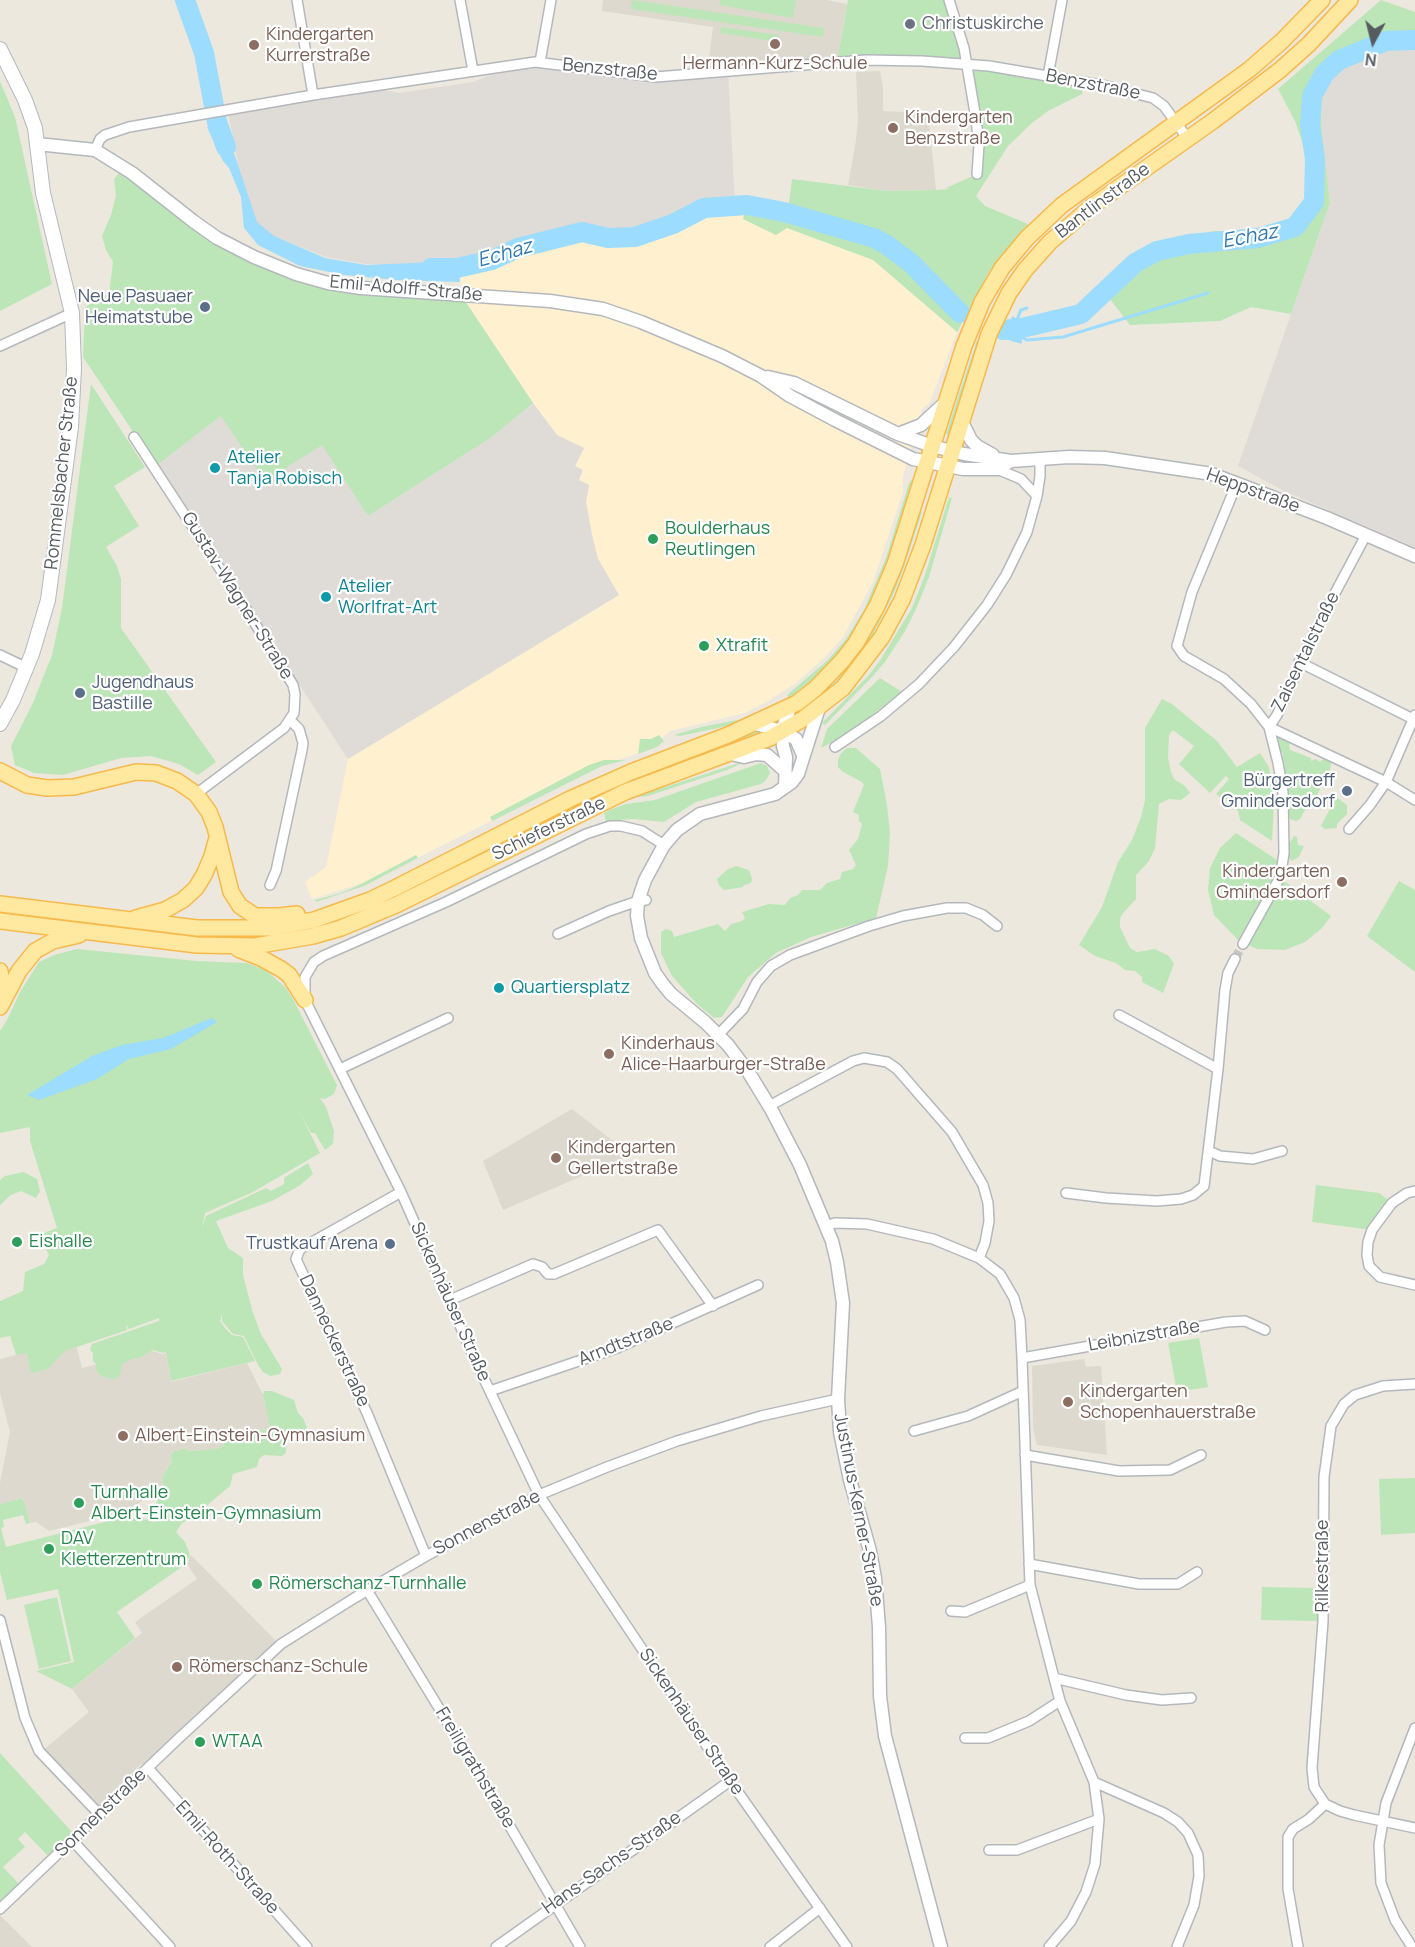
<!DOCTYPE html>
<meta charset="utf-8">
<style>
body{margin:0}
#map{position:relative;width:1415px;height:1947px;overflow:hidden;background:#ece8de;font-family:Manrope,sans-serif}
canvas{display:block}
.north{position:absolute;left:1343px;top:12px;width:60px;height:60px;-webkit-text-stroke:4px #fff;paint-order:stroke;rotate:187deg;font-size:16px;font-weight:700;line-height:24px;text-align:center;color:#575c61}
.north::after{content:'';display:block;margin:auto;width:21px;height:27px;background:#575c61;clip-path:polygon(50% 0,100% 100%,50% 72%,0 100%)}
</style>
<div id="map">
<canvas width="1415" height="1947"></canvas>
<div class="north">N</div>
</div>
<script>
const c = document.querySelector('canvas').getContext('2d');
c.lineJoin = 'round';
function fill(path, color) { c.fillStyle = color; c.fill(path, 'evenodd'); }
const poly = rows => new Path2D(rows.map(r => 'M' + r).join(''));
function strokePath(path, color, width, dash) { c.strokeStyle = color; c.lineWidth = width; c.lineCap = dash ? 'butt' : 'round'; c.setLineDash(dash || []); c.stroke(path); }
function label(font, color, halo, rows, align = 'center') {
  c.font = font + ' Manrope,sans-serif'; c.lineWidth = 4.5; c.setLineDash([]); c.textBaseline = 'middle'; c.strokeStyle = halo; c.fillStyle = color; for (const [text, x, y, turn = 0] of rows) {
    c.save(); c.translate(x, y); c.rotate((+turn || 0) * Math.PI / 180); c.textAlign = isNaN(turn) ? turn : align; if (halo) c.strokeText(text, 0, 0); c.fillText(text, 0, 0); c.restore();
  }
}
fill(poly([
 [746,208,743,219,787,228,874,260,957,332,930,402,922,409,903,476,903,492,873,582,843,637,825,657,796,683,770,700,745,713,670,731,648,750,603,765,373,880,312,899,305,882,326,867,348,759,619,595,598,559,592,535,586,502,589,485,579,480,575,466,584,448,557,435,533,403,461,295,460,268,492,261,519,249,582,234,607,240,635,239,673,226,704,211]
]), '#fff0d0');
fill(poly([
 [1415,50,1415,547,1284,491,1238,466,1330,203,1321,124,1322,97,1332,79,1343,68,1387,51],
 [517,64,618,74,728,71,735,205,703,207,672,223,635,235,608,237,582,230,518,247,491,259,457,268,366,264,326,257,268,234,256,223,240,175,228,111,369,87,399,93,473,82],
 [533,403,557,435,584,448,575,466,583,470,579,480,589,485,586,502,592,535,598,559,619,595,348,759,156,466,221,416,230,427,322,444,368,516,492,437]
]), '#dfdbd6');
fill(poly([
 [603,0,827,0,847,4,837,61,707,73,713,27,602,11],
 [880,71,883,87,883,111,927,113,931,139,936,190,887,191,848,185,856,140,858,118,856,72],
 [572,1109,631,1155,503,1210,483,1161],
 [75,1340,82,1368,152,1351,163,1354,166,1353,171,1382,247,1363,263,1395,270,1428,229,1438,224,1440,223,1446,216,1449,188,1451,185,1448,175,1451,170,1456,172,1460,162,1477,164,1488,122,1513,49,1531,36,1522,30,1523,23,1498,0,1504,0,1483,10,1432,0,1393,0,1359],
 [1084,1359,1086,1367,1101,1366,1107,1455,1037,1445,1033,1429,1032,1366],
 [191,1555,279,1644,147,1767,141,1764,122,1783,124,1789,100,1812,42,1751,89,1712,72,1689,142,1633,135,1622,197,1579,187,1564],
 [0,1914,0,1915,32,1947,0,1947]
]), '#ded9cf');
fill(poly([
 [632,0,824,28,823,37,631,9],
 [720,0,796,0,793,18,719,5],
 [848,0,949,0,967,64,1084,82,1082,94,1048,111,1032,123,1008,146,976,196,985,206,1028,224,990,270,957,332,873,260,787,228,776,235,743,219,747,204,788,210,792,179,887,191,936,190,950,189,946,188,977,174,979,159,966,64,837,61],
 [1381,0,1415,12,1415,50,1387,50,1343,67,1332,79,1322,97,1321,124,1330,203,1291,314,1251,307,1220,321,1130,325,1099,285,1121,268,1168,240,1214,231,1267,231,1296,218,1308,196,1309,162,1295,121,1278,89],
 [721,27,778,35,777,42,720,33],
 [0,81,15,117,52,284,0,311],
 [119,173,142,181,181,212,296,274,461,295,533,403,492,437,368,516,322,445,265,481,221,416,156,466,83,357,85,307,109,293,113,262,106,250,102,236,111,215,116,195,114,179],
 [977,340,981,342,951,435,946,434],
 [91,384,145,467,114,486,139,526,106,547,117,566,121,579,121,628,216,762,198,775,179,764,151,756,121,758,63,775,34,773,15,765,11,746,32,705,52,655,62,608],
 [912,479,911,493,880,585,849,641,815,678,789,698,787,695,828,660,846,639,864,610,886,558,909,483],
 [949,497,952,498,929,577,916,609,905,631,885,662,872,677,825,725,822,723,869,675,881,659,912,608,925,575],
 [917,511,922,512,904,567,893,595,866,648,839,683,800,714,798,711,836,681,864,647],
 [880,678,902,692,845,735,821,748,827,729],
 [1162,699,1172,704,1217,741,1237,767,1260,753,1269,767,1274,804,1272,841,1240,820,1238,811,1216,794,1229,779,1226,776,1210,793,1179,764,1194,746,1173,730,1169,735,1168,758,1171,772,1174,779,1185,786,1190,793,1181,800,1169,799,1159,804,1155,848,1149,861,1136,875,1136,899,1124,912,1120,918,1120,927,1130,948,1137,952,1155,949,1169,956,1174,964,1163,993,1142,982,1142,977,1135,971,1125,970,1116,963,1095,956,1079,945,1102,907,1118,862,1132,840,1141,817,1145,800,1145,728],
 [764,709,763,712,732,725,680,736,674,735,701,727,738,720],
 [762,727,768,732,561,815,559,812,632,777],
 [659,735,664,741,657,747,638,754,640,739,651,739],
 [1281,736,1285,741,1291,741,1289,745,1290,750,1311,758,1311,761,1316,759,1320,762,1323,759,1330,761,1331,763,1330,771,1324,782,1319,783,1320,789,1317,795,1313,795,1300,819,1296,821,1290,819,1286,805,1283,767,1285,764,1282,762,1283,753,1279,750,1276,737],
 [847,748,856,748,880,769,887,805,890,833,888,866,876,918,811,937,776,953,748,977,722,1017,714,1018,696,1003,672,976,661,953,661,932,666,929,672,931,674,937,718,924,725,931,731,924,742,921,745,918,742,912,769,904,785,905,790,898,798,895,802,890,820,890,827,883,840,879,842,872,853,869,856,865,849,850,858,839,862,824,859,821,859,815,853,812,864,785,862,782,843,772,838,767,838,760,841,753],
 [751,759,727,770,648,796,635,797],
 [604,760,626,760,602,766,492,821,490,817,589,765],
 [761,763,767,766,770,773,766,780,761,784,696,802,664,822,633,819,606,821,604,813,612,809,626,804,655,800],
 [1336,797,1347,805,1347,814,1337,824,1337,828,1325,829,1321,826],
 [1236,833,1277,860,1279,877,1331,916,1322,928,1305,942,1285,950,1257,949,1239,941,1214,915,1208,890,1210,868,1220,848],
 [1294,836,1297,837,1298,845,1304,846,1299,857,1292,861,1289,858,1289,844],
 [416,855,418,858,364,886,316,902,315,900,341,893,357,886],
 [736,866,749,870,752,879,751,883,744,885,743,887,724,890,719,885,717,879,728,869],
 [1399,881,1415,890,1415,972,1367,936],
 [77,949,196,961,247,963,266,970,286,988,293,999,337,1085,334,1094,325,1099,320,1098,326,1107,334,1131,333,1144,325,1150,315,1133,311,1133,299,1111,320,1153,253,1192,205,1213,202,1228,206,1216,266,1188,271,1191,284,1184,284,1178,308,1163,313,1174,299,1186,272,1201,216,1221,228,1248,243,1258,243,1275,253,1313,261,1334,282,1369,280,1374,270,1376,263,1372,258,1365,244,1336,233,1334,222,1321,222,1314,220,1321,225,1328,232,1335,243,1337,255,1361,171,1381,166,1352,163,1353,153,1350,138,1359,134,1358,122,1364,120,1374,118,1378,112,1379,101,1376,95,1369,97,1365,93,1361,93,1353,90,1350,92,1344,159,1321,159,1318,129,1329,126,1324,127,1330,65,1351,48,1369,31,1373,27,1353,16,1355,10,1336,0,1338,0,1301,23,1291,25,1272,44,1264,49,1255,39,1235,57,1228,30,1141,30,1127,0,1133,0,1031,7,1020,20,992,39,962,54,955],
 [24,1172,37,1179,40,1191,36,1198,21,1191,11,1195,0,1205,0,1180,5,1176],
 [1316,1185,1379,1193,1391,1202,1372,1230,1312,1222],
 [1199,1338,1208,1387,1177,1392,1168,1343],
 [264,1391,272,1391,294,1400,298,1413,303,1418,308,1430,305,1440,287,1441,286,1453,282,1456,264,1455,259,1459,257,1467,233,1474,230,1486,192,1518,182,1523,176,1532,185,1542,190,1555,186,1564,117,1612,135,1638,72,1689,36,1671,74,1662,58,1589,7,1600,0,1572,0,1504,23,1498,30,1523,26,1524,23,1515,3,1520,4,1527,1,1528,6,1547,120,1518,151,1520,154,1523,152,1516,158,1499,164,1491,162,1477,172,1461,170,1456,175,1451,185,1448,188,1451,216,1449,223,1446,224,1440,229,1438,270,1428,263,1395],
 [1415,1478,1415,1533,1381,1535,1379,1479],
 [1262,1587,1317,1588,1318,1621,1261,1620],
 [57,1597,71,1661,39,1669,24,1605],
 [0,1753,73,1833,48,1856,25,1832,18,1839,25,1847,3,1867,19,1884,0,1901]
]), '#bce6b8');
fill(poly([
 [224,123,257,222,274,236,325,258,366,265,437,262,440,267,458,266,460,282,397,280,344,275,300,266,258,245,244,228,241,197,229,168,223,161,207,127],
 [1013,316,1021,323,1022,344,1002,338,1003,330],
 [212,1018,217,1022,171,1049,129,1059,97,1079,39,1100,27,1095,92,1056,122,1045,163,1038]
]), '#9bdcff');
strokePath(poly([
 [1016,322,1021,310,1027,308],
 [1019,336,1027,340,1063,337,1208,293]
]), '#9bdcff', 3);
strokePath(poly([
 [185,0,204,53,217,122,226,147],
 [431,268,457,268,492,260,518,248,582,232,608,238,635,237,673,224,704,208,747,205,784,212,874,238,887,245,911,263,960,313],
 [1003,330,1022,328,1081,314,1135,263,1157,251,1189,244,1258,238,1295,227,1314,202,1315,159,1310,125,1312,96,1324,74,1339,60,1386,41,1415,40]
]), '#9bdcff', 20);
strokePath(poly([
 [1235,959,1243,944]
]), '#c7c5bf', 9, [9, 4.5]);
const minor = poly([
 [297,0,313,95],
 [460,0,473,71],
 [949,0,964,48,976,119,979,145,977,174],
 [540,62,551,0],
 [1048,76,1062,0],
 [95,150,100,139,105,135,129,127,313,95,535,62,656,77,866,60,922,61,989,66,1106,86,1153,98,1164,106,1188,139],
 [0,346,72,313],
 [134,437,241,601,293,685,295,694,294,713,284,728,196,794],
 [997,469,1021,479,1037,496],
 [1237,483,1192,592,1177,646,1184,656,1224,679,1251,704,1269,727,1278,763,1283,792,1284,853,1281,873,1278,881,1243,944],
 [0,655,27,668],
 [1299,662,1415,720],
 [1269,727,1277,715,1318,625,1366,535],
 [1269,727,1386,782,1415,800],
 [835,747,881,716,919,684,954,647,987,605,1006,575,1027,532,1037,496,1040,476,1040,459],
 [1349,829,1370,805,1386,782,1415,715],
 [664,845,642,831,621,826,610,826,586,834,446,902,323,956,314,962,305,977,305,1000,401,1192,477,1364,539,1495,733,1785,847,1947],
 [270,885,276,871,302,750,303,743,299,729,291,721],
 [558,934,609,911,638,901,646,900],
 [1119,1015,1218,1069],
 [718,1035,743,1009,757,982,771,966,790,955,869,926,903,916,947,908,966,908,983,915,997,926],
 [340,1069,448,1018],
 [769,1106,853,1061,864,1058,887,1062,897,1069,952,1132,983,1185,988,1203,989,1221,985,1243,979,1258],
 [1209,1151,1220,1156,1253,1159,1282,1151],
 [1415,1191,1407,1193,1392,1203,1372,1230,1368,1242,1367,1255,1369,1266,1380,1277,1415,1285],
 [401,1192,300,1249,296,1259,367,1413,426,1556],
 [1066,1193,1106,1198,1157,1201,1181,1199,1193,1195,1204,1186,1218,1069,1225,990,1228,973,1235,959],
 [826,1226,835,1223,867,1224,933,1239,979,1258,1000,1274,1014,1298,1020,1320,1022,1358,1030,1585,1060,1701,1094,1782,1099,1819,1095,1864,1086,1892,1071,1921,1049,1947],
 [450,1300,533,1264,542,1267,548,1274,554,1274,658,1230,713,1306],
 [1022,1358,1226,1322,1245,1321,1265,1330],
 [490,1391,617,1348,758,1285],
 [914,1431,968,1416,1023,1391],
 [1025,1455,1119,1471,1170,1470,1201,1455],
 [1029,1564,1139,1584,1178,1584,1197,1572],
 [367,1590,487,1787,580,1947],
 [951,1611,965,1612,1030,1585],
 [0,1620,25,1718,39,1751,100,1815],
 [1054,1678,1126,1695,1162,1700,1191,1698],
 [965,1738,988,1738,1029,1721,1060,1701],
 [148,1768,307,1947],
 [1094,1782,1164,1813,1178,1822,1188,1833,1198,1855,1199,1876,1194,1905,1177,1947],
 [1325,1804,1340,1811,1354,1815,1415,1828],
 [73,1841,170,1947],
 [989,1850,1017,1850,1099,1819],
 [0,1909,178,1739,281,1644,356,1597,426,1556,539,1495,607,1467,677,1441,761,1416,838,1399],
 [496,1947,730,1781],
 [770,1947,820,1908],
 [1298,1947,1288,1889,1288,1837,1293,1829,1309,1819,1325,1804,1314,1787,1312,1768,1323,1621,1324,1477,1331,1426,1344,1404,1355,1395,1383,1386,1415,1384],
 [1412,1947,1395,1920,1381,1883,1379,1845,1386,1803,1415,1728]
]);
const tertiary = poly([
 [37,144,95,150,132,173,193,221,217,238,254,257,296,274,328,283,361,288,550,301,603,309,641,322,722,356,761,376,790,396,835,420,913,459,963,469,997,469,1011,461],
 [768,377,794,383,898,434,932,446,964,454,1011,461,1069,457,1105,458,1212,474,1327,518,1415,556],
 [961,420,971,440,977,446,993,455],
 [898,434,921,425,946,402],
 [819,708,798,774,792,782,775,794,700,814,677,830,664,845,645,880,638,901,637,916,641,938,655,973,662,983,671,994,705,1022,728,1045,749,1073,771,1109,800,1165,832,1241,837,1262,843,1303,838,1399,840,1432,850,1480,870,1551,875,1578,879,1627,880,1696,885,1736,941,1947],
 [755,724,782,731,796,739,803,755],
 [731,754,744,757,756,754,767,755,785,771],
 [785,787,786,757,783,746,782,731,790,707]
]);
const secondary = poly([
 [0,49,25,100,35,128,43,193,72,313,74,368,71,427,48,600,32,654,13,700,0,724]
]);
const primary = poly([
 [0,771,27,785,47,788,74,787,136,772,156,773,177,781,196,794,209,812,215,827,231,892,240,906,255,916,279,916,297,914],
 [0,904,197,928,270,928,314,920,370,900,395,888,570,799,631,772,728,735,797,703,815,689,842,661,856,643,877,606,895,564,964,346,982,302,1002,268,1027,238,1062,205,1250,69,1282,41,1322,0],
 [136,918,165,910,183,900,196,888,204,875,212,856,217,838],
 [0,921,197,945,255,946,313,936,341,928,396,905,625,792,770,738,803,719,843,688,882,637,902,600,923,545,989,334,1009,293,1025,270,1050,242,1091,207,1213,121,1280,70,1309,44,1350,0],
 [238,949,261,958,281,969,289,975,305,1000],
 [0,971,4,996],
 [0,1007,19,971,35,951,53,941,79,935]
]);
strokePath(minor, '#b4b8bd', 12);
strokePath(tertiary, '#b4b8bd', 15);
strokePath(secondary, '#b4b9bf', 16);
strokePath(primary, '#f8b94b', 18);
strokePath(minor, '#fff', 9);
strokePath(tertiary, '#fff', 12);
strokePath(secondary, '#fff', 14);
strokePath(primary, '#ffe8a0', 15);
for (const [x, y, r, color] of [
 [910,24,6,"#6b7280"],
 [775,44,6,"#8d6e63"],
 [254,45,6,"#8d6e63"],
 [893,128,6,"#8d6e63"],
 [205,307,6,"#5c6f8a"],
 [215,468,6,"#0f9aa8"],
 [653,539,6,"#2e9e5b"],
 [326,597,6,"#0f9aa8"],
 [704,646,6,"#2e9e5b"],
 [80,693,6,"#5c6f8a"],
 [1347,791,6,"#5c6f8a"],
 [1342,882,6,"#8d6e63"],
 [499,988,6,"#0f9aa8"],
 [609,1054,6,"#8d6e63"],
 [556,1158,6,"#8d6e63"],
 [17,1242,6,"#2e9e5b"],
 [390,1244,6,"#5c6f8a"],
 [1068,1402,6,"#8d6e63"],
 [123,1436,6,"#8d6e63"],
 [79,1503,6,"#2e9e5b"],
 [49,1549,6,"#2e9e5b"],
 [257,1584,6,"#2e9e5b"],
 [177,1667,6,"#8d6e63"],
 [200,1742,6,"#2e9e5b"]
]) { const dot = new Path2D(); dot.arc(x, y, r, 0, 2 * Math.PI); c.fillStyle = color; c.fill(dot); strokePath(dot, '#fff', 2); }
label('18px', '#5b616d', '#fff', [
 ["Christuskirche",922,24]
], 'left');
label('18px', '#785e54', '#fff', [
 ["Kindergarten",266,35],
 ["Kurrerstraße",266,56],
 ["Hermann-Kurz-Schule",775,64,"center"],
 ["Kindergarten",905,118],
 ["Benzstraße",905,139],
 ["Kindergarten",1330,872,"right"],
 ["Gmindersdorf",1330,893,"right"],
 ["Kinderhaus",621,1044],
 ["Alice-Haarburger-Straße",621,1065],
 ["Kindergarten",568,1148],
 ["Gellertstraße",568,1169],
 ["Kindergarten",1080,1392],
 ["Schopenhauerstraße",1080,1413],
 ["Albert-Einstein-Gymnasium",135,1436],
 ["Römerschanz-Schule",189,1667]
], 'left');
label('18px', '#575c61', '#fff', [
 ["Benzstraße",610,70,6],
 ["Benzstraße",1093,85,11],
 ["Bantlinstraße",1103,201,-37],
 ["Emil-Adolff-Straße",406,289,5],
 ["Rommelsbacher Straße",62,473,-84],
 ["Heppstraße",1253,491,20],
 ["Gustav-Wagner-Straße",237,596,58],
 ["Zaisentalstraße",1306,652,-64],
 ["Schieferstraße",549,829,-26],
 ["Sickenhäuser Straße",450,1302,66],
 ["Leibnizstraße",1144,1336,-10],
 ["Danneckerstraße",334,1341,65],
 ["Arndtstraße",626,1342,-22],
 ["Justinus-Kerner-Straße",858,1510,79],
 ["Sonnenstraße",487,1523,-28],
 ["Rilkestraße",1323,1566,-90],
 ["Sickenhäuser Straße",691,1722,56],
 ["Freiligrathstraße",475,1768,59],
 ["Sonnenstraße",101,1813,-44],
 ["Emil-Roth-Straße",227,1858,48],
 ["Hans-Sachs-Straße",612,1863,-35]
]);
label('18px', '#4e5e75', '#fff', [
 ["Neue Pasuaer",193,297],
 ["Heimatstube",193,318],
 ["Jugendhaus",92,683,"left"],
 ["Bastille",92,704,"left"],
 ["Bürgertreff",1335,781],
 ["Gmindersdorf",1335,802],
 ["Trustkauf Arena",378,1244]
], 'right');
label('18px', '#0d838f', '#fff', [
 ["Atelier",227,458],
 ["Tanja Robisch",227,479],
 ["Atelier",338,587],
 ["Worlfrat-Art",338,608],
 ["Quartiersplatz",511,988]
], 'left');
label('18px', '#27864d', '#fff', [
 ["Boulderhaus",665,529],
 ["Reutlingen",665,550],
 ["Xtrafit",716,646],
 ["Eishalle",29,1242],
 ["Turnhalle",91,1493],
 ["Albert-Einstein-Gymnasium",91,1514],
 ["DAV",61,1539],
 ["Kletterzentrum",61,1560],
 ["Römerschanz-Turnhalle",269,1584],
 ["WTAA",212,1742]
], 'left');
label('italic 20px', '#3378ac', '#fff', [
 ["Echaz",1250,237,-11],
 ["Echaz",505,254,-16]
]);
</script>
